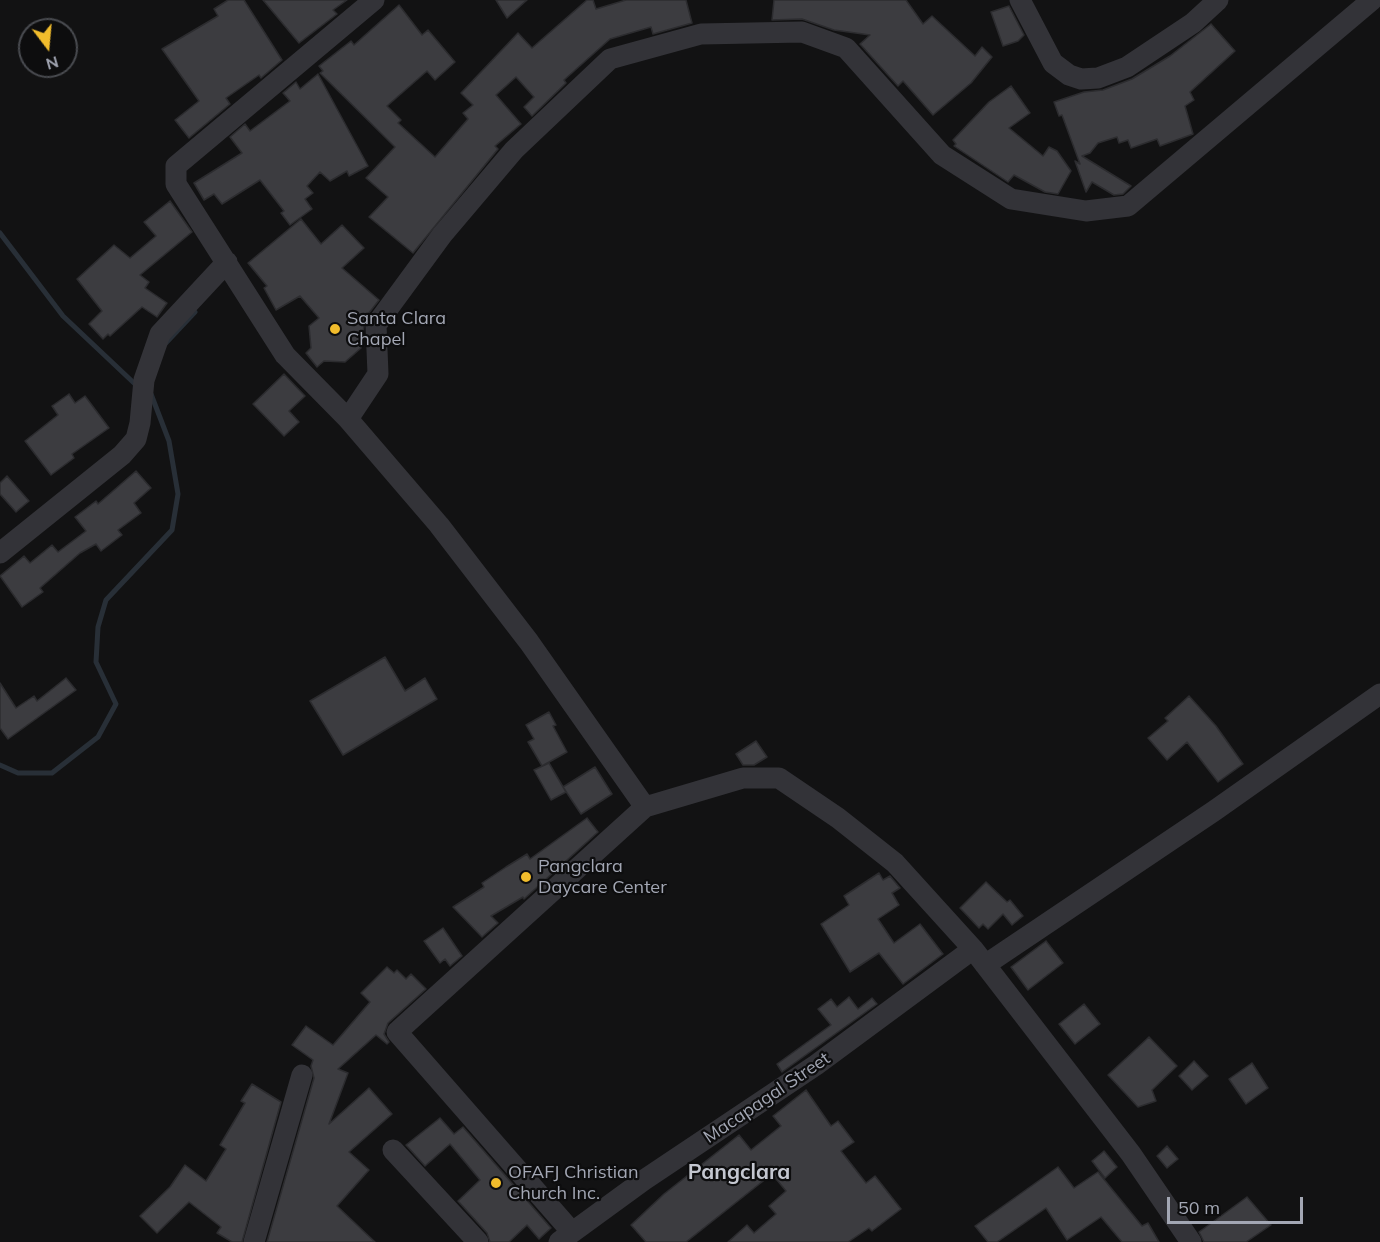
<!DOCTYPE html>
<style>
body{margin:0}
#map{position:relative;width:1380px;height:1242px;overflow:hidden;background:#121213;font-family:Mulish,sans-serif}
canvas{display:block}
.north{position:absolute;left:18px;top:18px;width:60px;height:60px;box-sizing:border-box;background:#0d0d0e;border:2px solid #494b50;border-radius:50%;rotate:164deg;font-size:16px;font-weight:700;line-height:24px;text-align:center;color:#a3a7b4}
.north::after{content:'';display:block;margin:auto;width:21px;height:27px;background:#f1bc2c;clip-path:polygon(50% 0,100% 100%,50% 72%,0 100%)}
.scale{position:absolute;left:1167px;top:1197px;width:136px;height:27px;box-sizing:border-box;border:3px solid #a3a7b4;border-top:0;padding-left:8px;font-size:18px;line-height:21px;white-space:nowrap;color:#a3a7b4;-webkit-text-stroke:4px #0d0d0e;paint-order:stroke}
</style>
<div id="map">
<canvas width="1380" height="1242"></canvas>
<div class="north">N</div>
<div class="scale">50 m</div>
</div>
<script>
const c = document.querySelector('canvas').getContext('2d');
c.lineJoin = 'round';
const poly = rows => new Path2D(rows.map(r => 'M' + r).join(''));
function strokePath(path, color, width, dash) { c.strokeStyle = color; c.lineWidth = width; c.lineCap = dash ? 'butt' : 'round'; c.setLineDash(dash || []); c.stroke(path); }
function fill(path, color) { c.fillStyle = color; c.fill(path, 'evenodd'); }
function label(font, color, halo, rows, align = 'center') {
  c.font = font + ' Mulish,sans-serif'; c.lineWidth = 4.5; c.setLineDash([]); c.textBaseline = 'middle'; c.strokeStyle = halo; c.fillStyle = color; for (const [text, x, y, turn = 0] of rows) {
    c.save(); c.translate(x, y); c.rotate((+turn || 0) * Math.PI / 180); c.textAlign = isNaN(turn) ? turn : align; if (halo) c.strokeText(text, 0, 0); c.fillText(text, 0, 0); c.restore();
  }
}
strokePath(poly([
 [0,233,63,316,135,384],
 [164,345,195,312],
 [0,765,18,773,52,773,98,737,116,704,96,662,98,627,106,600,172,530,178,494,169,441,151,394]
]), '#282f37', 5);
const building = poly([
 [228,0,244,0,282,60,261,78,259,75,226,98,230,104,189,138,175,120,199,101,162,49,218,16,214,9,228,0],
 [263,0,347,0,333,10,337,14,299,43,263,0],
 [496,0,527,0,507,18,496,0],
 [587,0,593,0,596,9,626,0,686,0,692,23,653,34,651,27,610,39,564,80,566,83,532,116,524,107,534,97,516,77,496,95,521,124,495,146,498,149,413,253,369,217,388,197,366,178,395,147,320,73,323,71,319,66,351,41,354,45,399,5,422,35,428,30,455,62,435,80,427,71,387,106,401,120,398,123,435,157,468,119,463,113,473,105,461,93,518,33,532,48,587,0],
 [774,0,906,0,923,24,932,16,975,56,982,47,992,57,971,83,933,115,903,81,898,86,860,44,870,35,834,30,802,19,772,20,774,0],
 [1009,6,1024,35,1018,41,1003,46,991,12,1009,6],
 [1211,24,1235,51,1190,92,1194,100,1185,106,1193,134,1160,146,1157,139,1131,148,1128,140,1119,143,1117,137,1098,143,1090,153,1082,156,1131,186,1123,194,1114,195,1092,182,1086,192,1075,161,1080,164,1062,115,1059,116,1054,102,1084,92,1103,90,1132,79,1170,56,1211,24],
 [318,74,368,166,349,176,347,171,330,181,320,172,307,186,313,193,305,199,312,209,290,225,281,213,284,211,260,180,222,204,214,194,204,200,194,183,242,153,230,137,245,124,250,131,290,101,283,93,296,82,300,89,318,74],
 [1011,86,1030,113,1009,128,1043,156,1049,147,1057,151,1071,171,1058,194,1045,192,1014,175,1008,182,954,146,956,144,953,140,989,102,1011,86],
 [170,201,192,232,140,275,149,282,145,288,167,303,157,317,142,307,110,336,108,334,103,339,89,324,102,311,77,279,114,245,130,258,156,236,144,222,170,201],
 [301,219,321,244,342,225,364,248,342,268,379,300,365,318,361,348,345,362,324,361,317,367,306,353,311,348,309,326,319,318,300,296,276,310,264,288,267,286,248,263,301,219],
 [284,374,305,396,289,411,299,422,284,436,253,404,284,374],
 [69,394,75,403,85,396,109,428,72,454,74,458,51,475,25,441,58,415,52,406,69,394],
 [136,471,151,488,134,503,141,513,118,530,122,535,101,551,96,544,80,553,40,588,43,592,22,607,0,576,24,556,30,563,52,545,58,552,86,531,75,517,96,501,98,504,136,471],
 [7,476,29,501,16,512,0,494,0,483,7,476],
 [385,657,405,691,425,678,437,699,343,755,310,701,385,657],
 [66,678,76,690,8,739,0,728,0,683,16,708,34,696,37,701,66,678],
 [1189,696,1216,726,1243,764,1218,782,1187,742,1167,760,1148,738,1168,721,1165,718,1189,696],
 [549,712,556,725,553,726,567,752,542,766,528,742,534,739,526,725,549,712],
 [756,741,767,757,754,765,743,765,736,754,756,741],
 [549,763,566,792,551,800,534,770,549,763],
 [595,767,612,794,581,814,563,787,595,767],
 [587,818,598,832,524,899,523,897,491,916,498,923,482,937,453,907,484,887,482,883,506,867,527,854,530,859,587,818],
 [879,873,883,880,890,876,900,888,892,893,899,905,878,919,894,943,920,924,943,954,903,984,879,953,850,972,821,924,849,905,844,896,879,873],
 [986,882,1007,902,1010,900,1023,916,1012,925,1003,914,988,929,983,924,979,928,960,908,986,882],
 [443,928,462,956,450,966,445,959,440,963,424,941,443,928],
 [1046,941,1063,963,1028,990,1011,967,1046,941],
 [387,967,394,973,397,970,406,979,411,974,426,989,388,1023,384,1034,389,1042,387,1044,376,1035,338,1069,348,1073,329,1124,369,1088,392,1114,349,1152,369,1170,337,1206,375,1242,267,1242,314,1078,311,1066,313,1060,292,1045,306,1026,333,1045,370,1002,361,993,387,967],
 [849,997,858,1009,872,998,877,1004,782,1072,777,1064,831,1025,818,1009,831,999,837,1007,849,997],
 [1084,1004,1100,1024,1075,1044,1059,1024,1084,1004],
 [1149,1037,1177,1066,1152,1090,1156,1101,1138,1107,1108,1075,1149,1037],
 [1194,1061,1208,1076,1192,1090,1179,1076,1194,1061],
 [1252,1063,1268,1088,1246,1104,1229,1079,1252,1063],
 [252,1084,281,1102,242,1242,232,1242,217,1233,221,1227,189,1202,157,1233,140,1216,170,1187,185,1165,206,1181,226,1149,220,1145,245,1103,241,1101,252,1084],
 [806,1090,831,1126,838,1121,854,1142,841,1151,866,1183,875,1176,901,1209,872,1231,869,1228,848,1242,728,1242,747,1225,754,1233,776,1214,769,1206,786,1191,772,1174,686,1242,646,1242,631,1225,664,1194,739,1135,751,1150,781,1126,773,1116,806,1090],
 [440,1118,454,1134,463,1127,551,1228,539,1239,527,1225,509,1242,490,1242,487,1233,458,1201,480,1180,450,1144,425,1166,406,1145,440,1118],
 [1167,1146,1178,1159,1167,1168,1157,1156,1167,1146],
 [1104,1151,1117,1167,1105,1178,1092,1161,1104,1151],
 [1058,1167,1074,1188,1098,1172,1142,1226,1148,1223,1159,1242,1122,1242,1101,1217,1067,1240,1046,1208,997,1242,988,1242,975,1226,1058,1167],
 [1247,1197,1271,1225,1246,1242,1204,1242,1199,1232,1247,1197]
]);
fill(building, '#3c3c40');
strokePath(building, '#2c2c2f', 1.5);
strokePath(poly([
 [374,0,176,166,176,184,285,355,348,419,439,525,529,642,645,807],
 [1020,0,1053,63,1069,75,1081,79,1098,78,1127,67,1193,23,1218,0],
 [348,419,378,374,376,325,442,235,514,150,610,59,701,34,802,32,846,48,942,155,1011,199,1086,211,1128,206,1372,0],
 [0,553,122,455,136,439,140,423,144,380,160,334,227,262],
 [985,965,1214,811,1380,694],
 [393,1150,478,1242],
 [571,1231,397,1032,645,807,743,778,779,778,838,818,895,863,973,949,1131,1154,1191,1242],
 [254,1242,302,1075],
 [559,1242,644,1180,816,1065,973,949]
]), '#333338', 21);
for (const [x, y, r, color] of [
 [335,329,6,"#f1bc2c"],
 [526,877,6,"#f1bc2c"],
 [496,1183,6,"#f1bc2c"]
]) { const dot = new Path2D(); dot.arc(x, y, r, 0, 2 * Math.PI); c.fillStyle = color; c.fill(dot); strokePath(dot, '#0d0d0e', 2); }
label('18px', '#a3a7b4', '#0d0d0e', [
 ["Santa Clara",347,319],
 ["Chapel",347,340],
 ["Pangclara",538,867],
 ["Daycare Center",538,888],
 ["OFAFJ Christian",508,1173],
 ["Church Inc.",508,1194]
], 'left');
label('18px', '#a3a7b4', '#0d0d0e', [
 ["Macapagal Street",767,1098,-34]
]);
label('bold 21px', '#c4c7d0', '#0d0d0e', [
 ["Pangclara",739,1173]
]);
</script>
